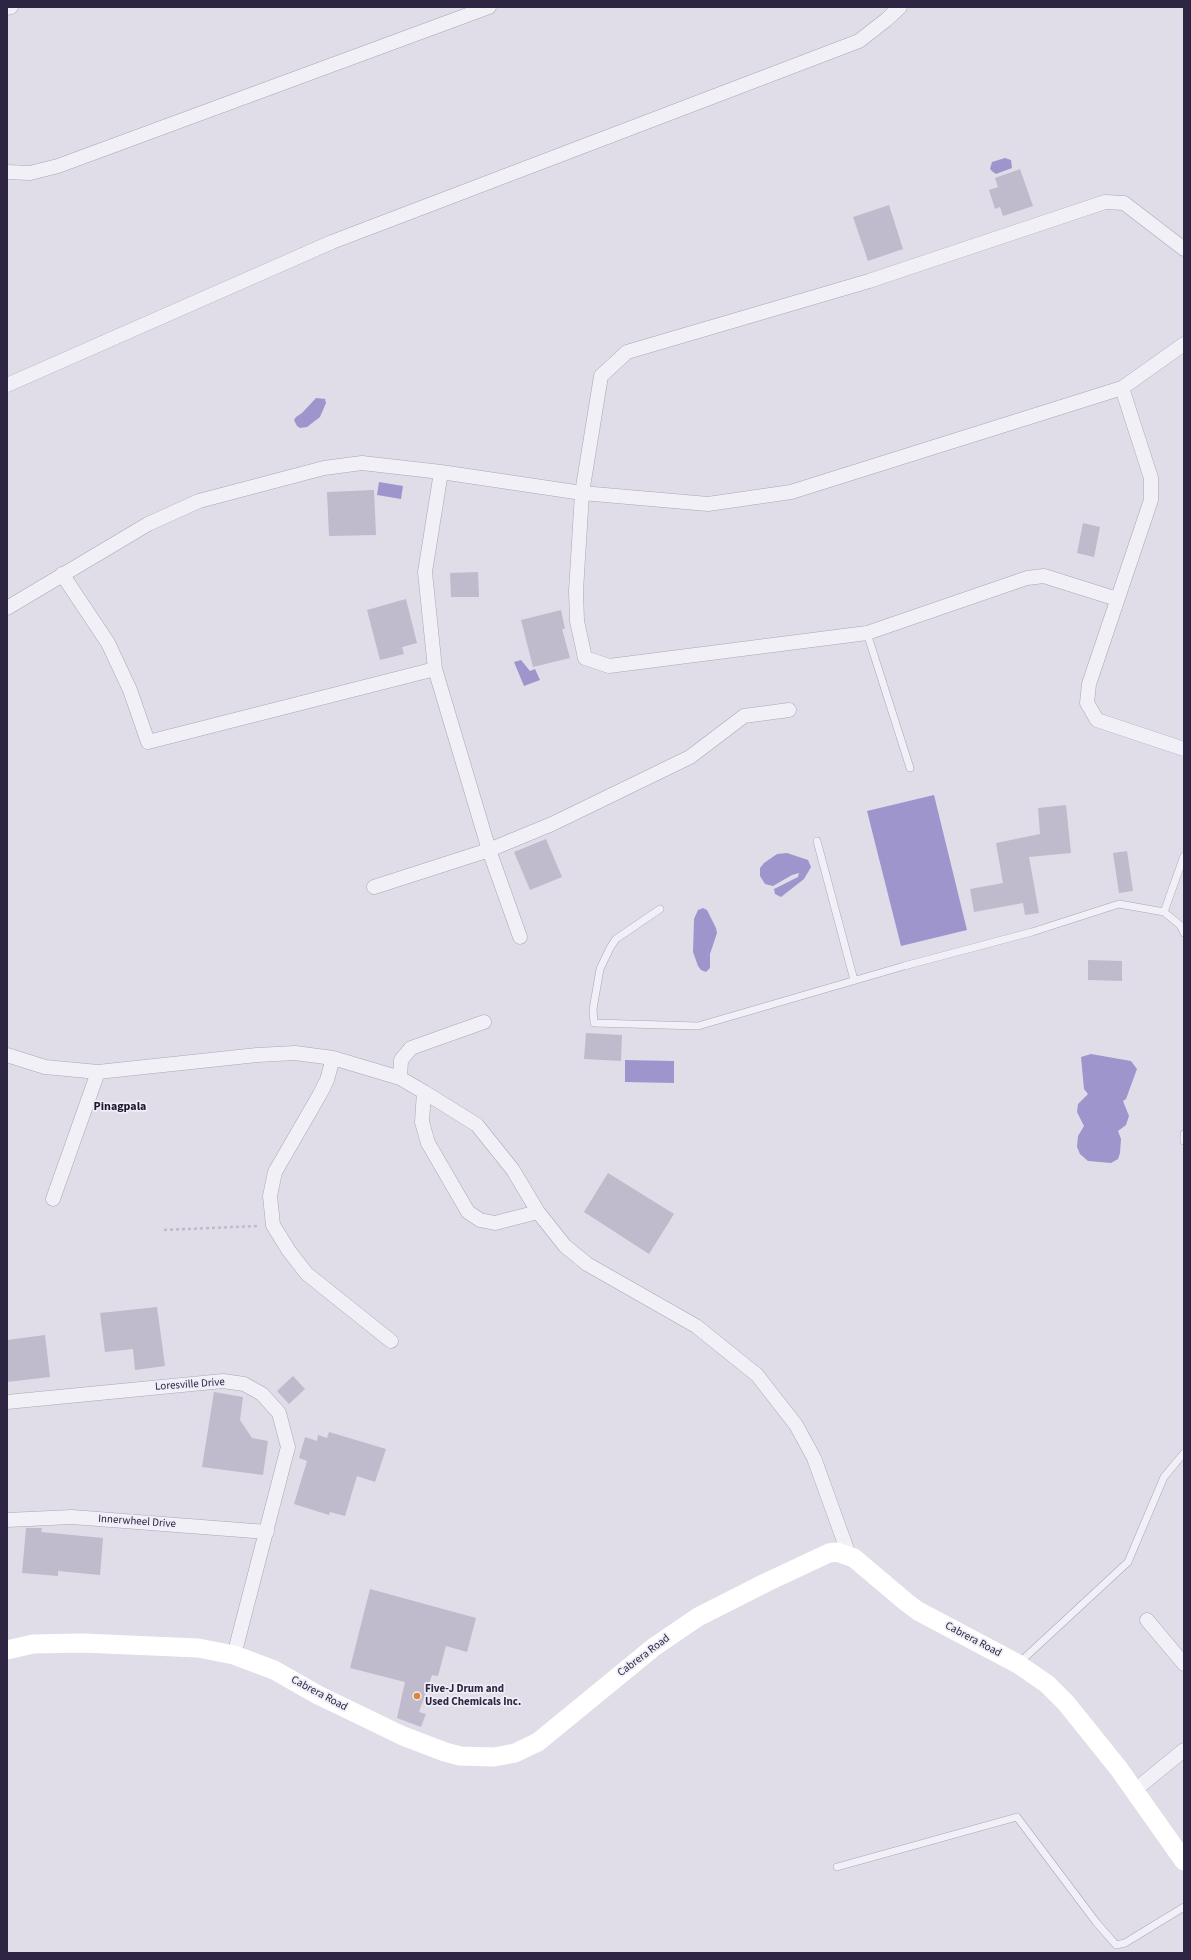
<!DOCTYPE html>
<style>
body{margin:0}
#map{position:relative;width:1191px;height:1960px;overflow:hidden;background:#e0dde9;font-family:"Source Sans 3",sans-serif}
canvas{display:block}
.frame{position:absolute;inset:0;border:8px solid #2d2541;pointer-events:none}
</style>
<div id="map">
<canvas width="1191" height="1960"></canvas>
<div class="frame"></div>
</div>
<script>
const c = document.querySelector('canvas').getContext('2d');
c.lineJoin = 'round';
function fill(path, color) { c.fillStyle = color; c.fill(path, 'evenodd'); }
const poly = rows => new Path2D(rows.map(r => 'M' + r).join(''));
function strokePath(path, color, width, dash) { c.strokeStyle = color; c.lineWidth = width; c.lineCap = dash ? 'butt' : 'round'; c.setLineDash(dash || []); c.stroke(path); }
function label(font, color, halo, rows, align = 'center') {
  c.font = font + ' "Source Sans 3",sans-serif'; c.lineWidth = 3.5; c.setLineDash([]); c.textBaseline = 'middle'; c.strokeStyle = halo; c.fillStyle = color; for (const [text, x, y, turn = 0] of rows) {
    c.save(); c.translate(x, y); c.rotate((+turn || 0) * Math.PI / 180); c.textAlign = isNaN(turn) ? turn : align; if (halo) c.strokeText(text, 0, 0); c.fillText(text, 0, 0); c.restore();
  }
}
fill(poly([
 [1005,158,1011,160,1012,168,996,174,993,172,990,169,992,162],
 [316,398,325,399,326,403,320,417,307,427,300,428,297,426,294,420,296,417,302,413],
 [379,482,403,486,401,499,377,495],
 [521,660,530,671,535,669,540,680,524,686,514,662],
 [934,795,967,930,901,946,867,811],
 [787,853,808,860,811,867,804,879,781,897,775,894,774,889,798,877,799,873,792,875,773,886,765,884,760,876,760,868,764,863,777,854],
 [703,908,707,910,716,928,717,933,710,954,710,968,706,972,701,970,698,966,693,952,694,919,698,910],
 [1091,1054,1131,1061,1137,1069,1126,1099,1123,1101,1129,1116,1126,1125,1118,1131,1121,1139,1120,1153,1118,1159,1111,1163,1088,1161,1080,1154,1077,1147,1078,1136,1084,1126,1077,1112,1078,1104,1088,1094,1084,1089,1081,1057],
 [625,1060,674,1061,674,1083,625,1082]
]), '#9e95cc');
fill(poly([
 [1020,169,1033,206,1003,216,1000,207,995,209,989,190,998,187,995,178],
 [889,205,903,249,868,261,853,217],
 [374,490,376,535,329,536,327,492],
 [1083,523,1100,527,1094,557,1077,553],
 [478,572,479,597,451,597,450,573],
 [406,599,417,643,402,647,404,654,380,660,367,610],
 [561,610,565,629,562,629,570,658,533,667,521,620],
 [1066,805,1071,853,1029,857,1039,913,1025,915,1023,903,974,912,970,889,1003,883,996,843,1040,834,1038,808],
 [546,839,562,877,530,890,514,852],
 [1127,851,1133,891,1119,893,1113,853],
 [1088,960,1122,961,1122,981,1088,980],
 [586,1033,622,1035,621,1061,584,1059],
 [608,1173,674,1214,649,1254,584,1212],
 [157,1307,165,1366,135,1370,133,1349,105,1352,100,1313],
 [45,1335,50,1377,7,1382,7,1340],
 [293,1376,305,1389,289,1404,277,1391],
 [214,1392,243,1397,240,1420,252,1438,268,1441,263,1475,202,1467],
 [329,1432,386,1449,375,1482,357,1476,345,1516,330,1512,329,1515,294,1504,307,1461,299,1458,305,1437,317,1441,318,1435,327,1438],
 [26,1528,42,1528,41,1532,103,1538,100,1575,58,1571,58,1576,22,1573],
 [370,1589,476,1618,467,1652,446,1646,438,1676,432,1675,419,1712,426,1714,421,1727,397,1718,405,1682,350,1668]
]), '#bfbacc');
const lane = poly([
 [867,633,910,768],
 [817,841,854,980],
 [660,909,616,939,610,948,600,969,593,1009,594,1023,698,1026,904,966,1032,932,1119,904,1164,912,1180,925,1184,933],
 [1164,912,1184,856],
 [1184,1134,1184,1141],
 [1019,1663,1128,1562,1164,1477,1184,1453],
 [837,1867,1017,1817,1096,1922,1116,1945,1125,1943,1184,1907]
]);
const street = poly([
 [7,8,11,7],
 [7,172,30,173,58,166,489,7],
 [7,385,332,242,859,41,886,20,900,7],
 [1122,388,1151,478,1151,500,1089,684,1087,703,1097,720,1184,749],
 [441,472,425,572,435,669,489,850,520,937],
 [62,574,108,643,130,690,148,742,435,669],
 [1117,599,1044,576,1027,578,867,633,609,666,585,658,577,621,576,591,582,493,601,376,627,352,869,281,1105,202,1124,203,1184,249],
 [7,608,148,524,199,501,324,468,362,463,441,472,582,493,708,504,791,492,1122,388,1184,344],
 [374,887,489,850,552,824,690,757,744,716,789,710],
 [7,1055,45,1067,98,1072,257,1055,295,1053,333,1058,400,1078,424,1092,477,1125,513,1170,538,1212,565,1246,587,1264,696,1326,757,1375,796,1425,814,1458,849,1555],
 [333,1058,327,1080,320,1094,275,1172,270,1196,273,1225,289,1251,307,1274,391,1341],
 [400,1078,401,1060,411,1048,484,1022],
 [424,1092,422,1122,428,1143,468,1212,480,1220,495,1223,538,1212],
 [53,1199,98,1072],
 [7,1402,223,1381,244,1384,262,1394,279,1413,288,1447,234,1655],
 [7,1520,72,1517,267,1532],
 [1147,1620,1184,1664],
 [1135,1790,1184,1750]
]);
strokePath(lane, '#aaa6b7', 8);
strokePath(street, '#aaa6b7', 15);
strokePath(poly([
 [164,1230,259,1226]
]), '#bfbbc8', 2.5, [3, 3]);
strokePath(lane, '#f2f0f7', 7);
strokePath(street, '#f2f0f7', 14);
strokePath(poly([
 [7,1650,33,1644,83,1643,198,1648,234,1655,274,1670,318,1695,403,1736,445,1752,460,1756,494,1757,515,1753,538,1742,654,1647,698,1617,765,1583,829,1553,837,1552,854,1558,906,1602,918,1611,1018,1664,1047,1684,1066,1703,1119,1769,1184,1861]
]), '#fff', 19);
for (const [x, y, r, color] of [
 [417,1696,4,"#da8736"]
]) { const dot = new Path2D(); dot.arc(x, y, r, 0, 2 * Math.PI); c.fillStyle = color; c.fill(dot); strokePath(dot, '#efedf6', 1.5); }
label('11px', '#2d2541', '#efedf6', [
 ["Loresville Drive",190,1385,-4],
 ["Innerwheel Drive",137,1522,4],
 ["Cabrera Road",973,1640,28],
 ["Cabrera Road",644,1656,-37],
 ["Cabrera Road",319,1694,28]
]);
label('bold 11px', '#2d2541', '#efedf6', [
 ["Five-J Drum and",425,1690],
 ["Used Chemicals Inc.",425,1703]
], 'left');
label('bold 12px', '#201831', '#efedf6', [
 ["Pinagpala",120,1107]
]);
</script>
